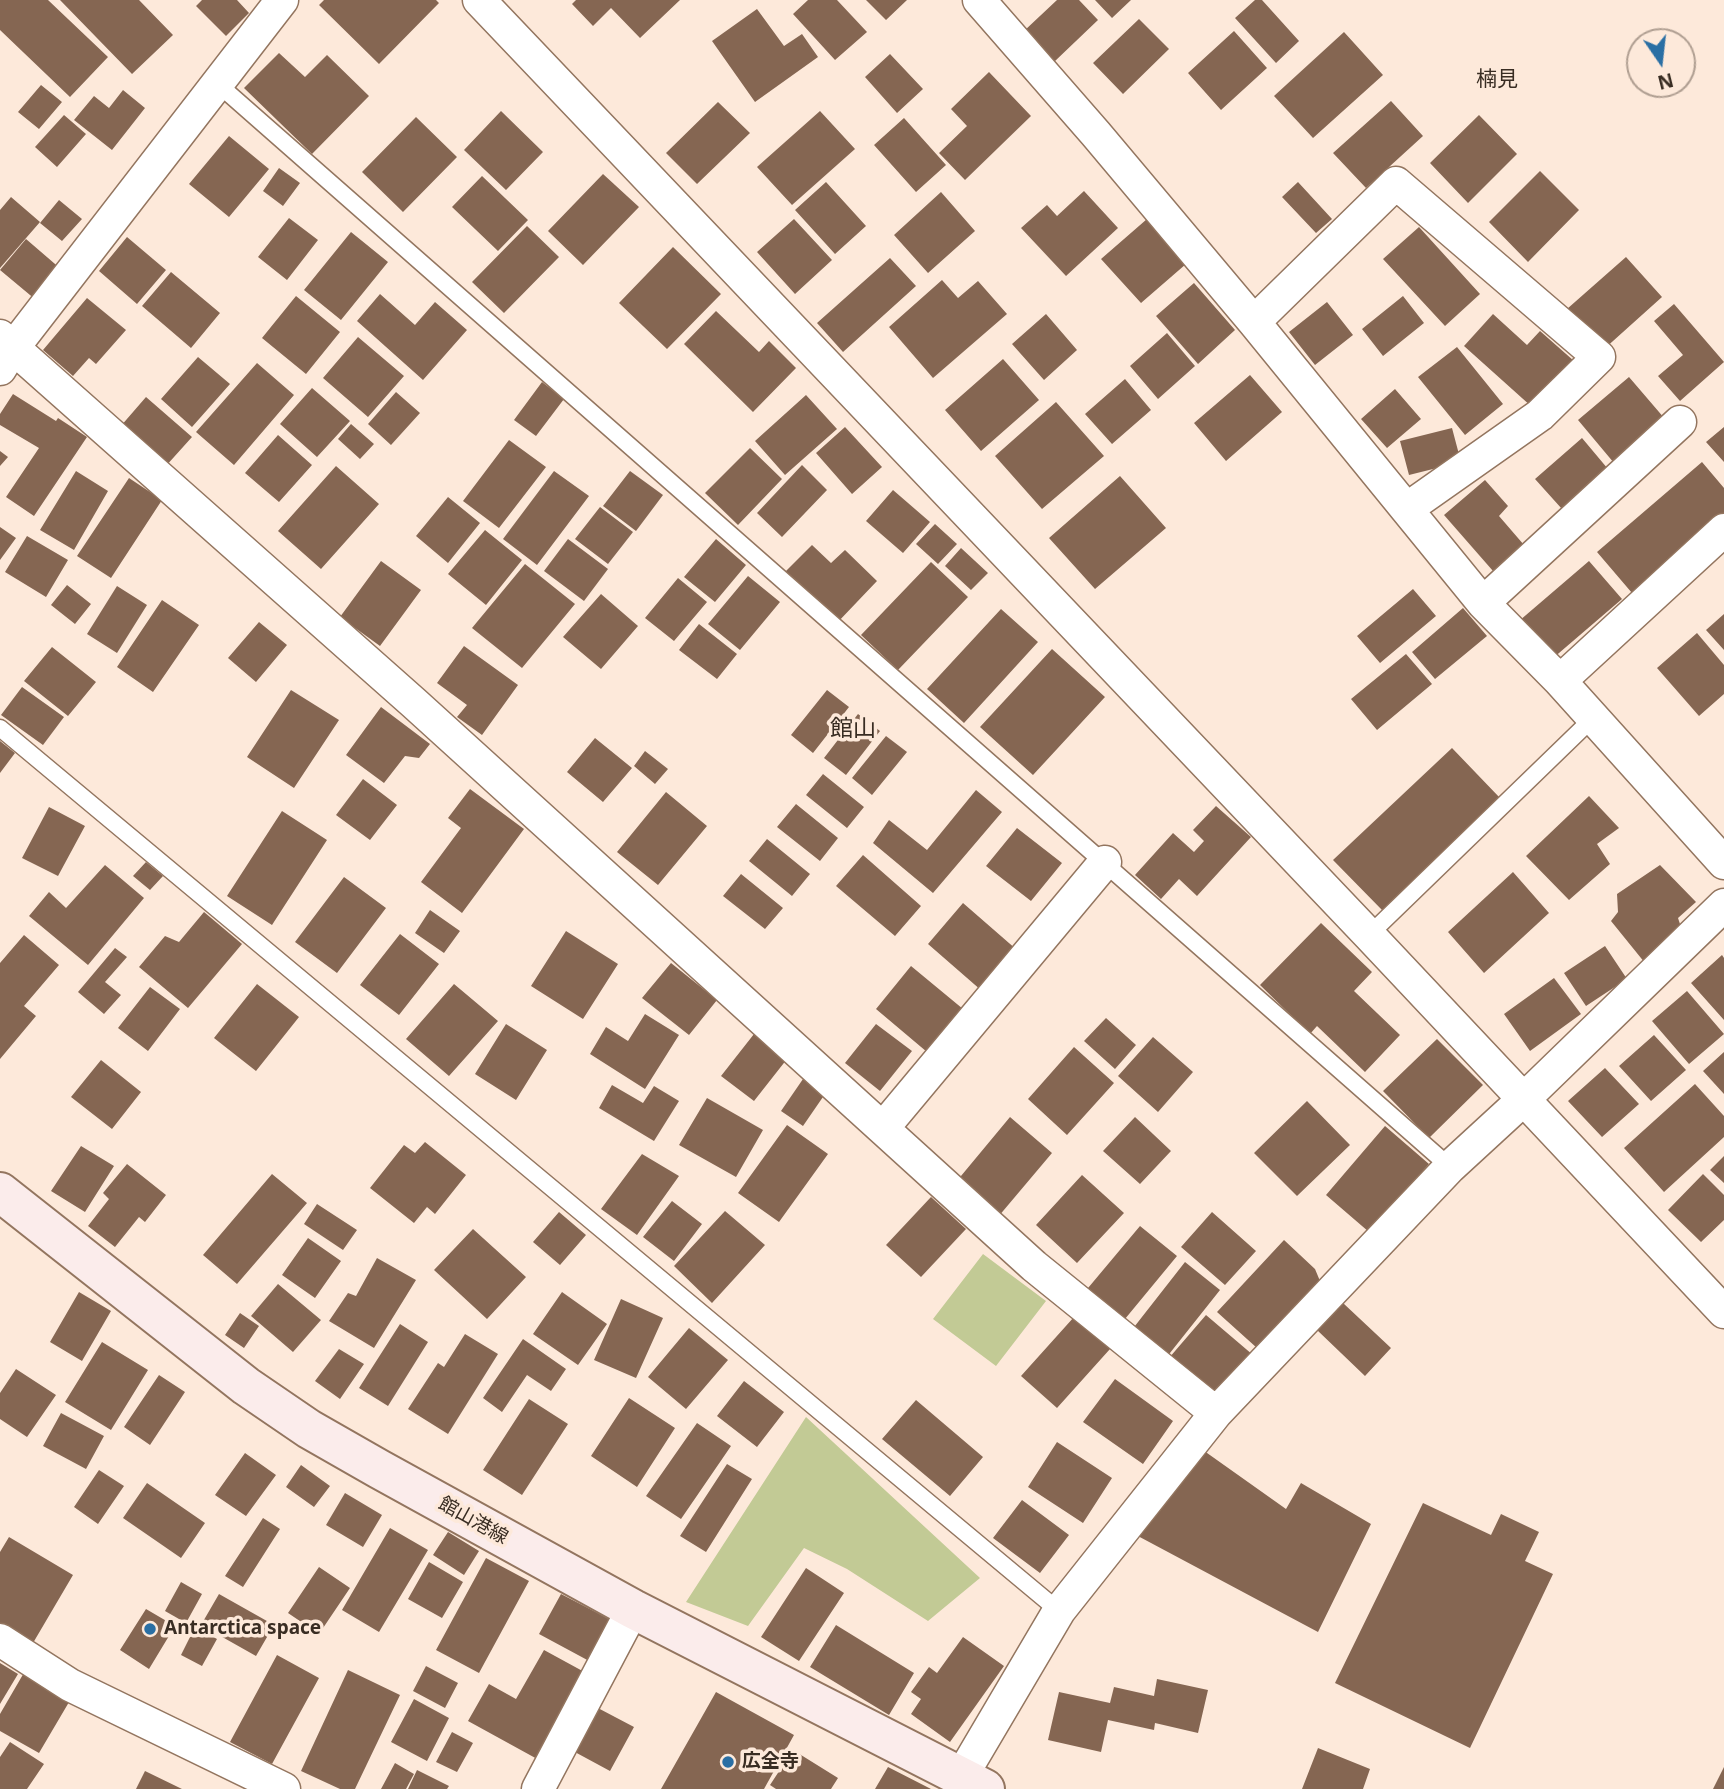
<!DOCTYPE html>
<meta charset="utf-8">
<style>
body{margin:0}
#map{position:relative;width:1724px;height:1789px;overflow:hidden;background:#fde9da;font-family:"Noto Sans",sans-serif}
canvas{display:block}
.north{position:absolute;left:1626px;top:28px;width:70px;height:70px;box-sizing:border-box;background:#fde9da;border:2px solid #af9e91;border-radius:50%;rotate:166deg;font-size:19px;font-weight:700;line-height:28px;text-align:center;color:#392d23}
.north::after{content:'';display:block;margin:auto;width:24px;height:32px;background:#2a6fa4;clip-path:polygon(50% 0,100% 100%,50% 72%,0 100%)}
</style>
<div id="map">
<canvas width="1724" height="1789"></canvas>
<div class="north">N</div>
</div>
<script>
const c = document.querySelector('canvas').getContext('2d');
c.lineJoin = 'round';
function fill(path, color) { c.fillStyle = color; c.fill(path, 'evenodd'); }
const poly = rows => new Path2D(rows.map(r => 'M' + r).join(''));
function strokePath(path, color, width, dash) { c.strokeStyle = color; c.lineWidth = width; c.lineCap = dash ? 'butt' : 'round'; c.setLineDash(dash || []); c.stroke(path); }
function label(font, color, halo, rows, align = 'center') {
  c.font = font + ' "Noto Sans","Noto Sans JP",sans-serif'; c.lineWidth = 7; c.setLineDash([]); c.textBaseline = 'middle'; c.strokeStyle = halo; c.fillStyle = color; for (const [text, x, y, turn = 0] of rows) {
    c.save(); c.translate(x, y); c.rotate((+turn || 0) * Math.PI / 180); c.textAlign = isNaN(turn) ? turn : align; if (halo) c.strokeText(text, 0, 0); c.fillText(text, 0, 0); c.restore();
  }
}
fill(poly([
 [983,1254,1046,1301,996,1366,933,1319],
 [806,1417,980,1578,928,1621,847,1569,804,1548,748,1626,686,1602]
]), '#c2ca95');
fill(poly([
 [0,0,48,0,108,57,70,97,0,30],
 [60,0,139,0,173,35,132,74],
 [202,0,237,0,249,13,226,36,196,6],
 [324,0,436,0,439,3,379,64,319,5],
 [576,0,680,0,640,38,611,8,593,26,572,4],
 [808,0,837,0,867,32,835,60,793,14],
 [866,0,907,0,886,20],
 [1057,0,1079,0,1098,20,1054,62,1024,31],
 [1095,0,1131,0,1112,18],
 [1255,0,1262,0,1299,41,1276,63,1235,18],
 [757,9,784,46,802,34,818,57,755,102,712,41],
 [1139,19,1169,49,1123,94,1093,63],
 [1234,31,1267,68,1221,110,1188,73],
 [1344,32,1383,75,1313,138,1274,96],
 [279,53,305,77,327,55,369,96,312,154,244,88],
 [890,54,923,89,897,113,865,77],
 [989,72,1031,116,965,180,939,153,967,126,951,109],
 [41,85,62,102,39,129,18,112],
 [123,90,145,108,112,150,74,120,94,96,109,108],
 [1391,101,1423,136,1366,188,1333,153],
 [718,102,750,133,697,184,666,153],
 [501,111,543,152,506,190,464,150],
 [820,111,855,149,792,205,757,167],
 [64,115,86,134,57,167,35,147],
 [1479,115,1517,154,1468,203,1430,163],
 [416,117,457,157,403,212,362,172],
 [904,118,946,165,916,192,874,145],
 [229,136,269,169,229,217,189,184],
 [279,168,300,183,283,206,263,191],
 [1540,171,1579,210,1528,262,1489,222],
 [603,174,639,207,583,265,548,231],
 [482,176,528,220,498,251,452,207],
 [826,182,866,226,835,254,795,210],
 [1298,182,1332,219,1316,233,1282,197],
 [1084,191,1118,228,1066,276,1021,228,1047,205,1057,216],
 [941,192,975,231,928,273,894,235],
 [11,197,40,222,0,268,0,210],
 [59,200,82,219,62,241,40,223],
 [289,218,318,240,287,280,258,257],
 [794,219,832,260,795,294,757,252],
 [1147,219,1186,264,1141,303,1101,259],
 [527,226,559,257,504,313,472,282],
 [1419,227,1480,294,1445,326,1383,259],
 [351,232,388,262,341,320,304,290],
 [127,237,166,270,137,304,99,271],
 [26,239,62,270,36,300,0,270],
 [673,247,721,294,667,349,619,303],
 [1626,257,1662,297,1603,350,1567,309],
 [890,258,916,286,843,352,817,323],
 [171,272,220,313,191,348,142,306],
 [942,280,958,298,978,281,1007,314,933,378,889,327],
 [1194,283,1235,330,1198,364,1156,316],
 [380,294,415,325,435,302,467,330,423,380,357,321],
 [296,296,340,332,306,374,262,338],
 [1403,296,1424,323,1383,356,1362,329],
 [87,298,126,330,96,364,89,358,73,376,43,350],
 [1327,302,1353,335,1315,365,1289,332],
 [1674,304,1724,362,1680,401,1658,376,1683,355,1654,321],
 [716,311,759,352,769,341,796,368,753,412,684,344],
 [1046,314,1077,350,1044,380,1012,344],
 [1493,314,1527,345,1540,331,1574,361,1532,407,1464,346],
 [1167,333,1195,366,1158,399,1130,366],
 [358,337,404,376,368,417,323,378],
 [1457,347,1503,404,1465,435,1418,377],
 [198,357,230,384,192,427,161,399],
 [1003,359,1039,400,981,451,945,410],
 [257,363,294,395,234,465,196,432],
 [1250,375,1282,412,1226,461,1194,423],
 [1629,377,1665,419,1614,463,1578,420],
 [1125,379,1151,410,1112,444,1085,414],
 [542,382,564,399,536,436,514,420],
 [312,388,350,421,317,457,280,424],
 [1395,389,1421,419,1387,448,1361,419],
 [396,392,420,413,391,445,368,424],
 [13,394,56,421,58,418,87,437,34,516,6,497,39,448,0,425,0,414],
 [806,395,837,429,785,475,755,441],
 [146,397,192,437,165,467,120,427],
 [1056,402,1104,456,1042,509,995,456],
 [351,424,374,444,360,459,338,439],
 [845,427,882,467,852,494,816,453],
 [1724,427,1724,462,1706,442],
 [1452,428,1461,462,1409,475,1400,441],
 [278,435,312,465,279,502,245,473],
 [1582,438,1608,469,1562,509,1535,479],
 [509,440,546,467,499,528,463,501],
 [750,448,782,479,738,525,705,493],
 [0,451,8,457,0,466],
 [1702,462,1724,488,1724,514,1632,593,1597,552],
 [802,465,827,490,782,537,757,513],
 [336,466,379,504,321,569,278,531],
 [76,471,108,491,74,550,40,530],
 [554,471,589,496,537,565,503,539],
 [630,471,663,495,636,531,603,506],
 [1120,476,1166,528,1095,589,1049,538],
 [129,478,162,500,111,578,77,556],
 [1485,480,1508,506,1499,516,1524,545,1493,571,1444,515],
 [893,490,930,522,903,553,866,521],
 [448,497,480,523,448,563,416,536],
 [600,507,633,532,608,564,575,539],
 [935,524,957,544,938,564,916,544],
 [0,527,16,538,0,560],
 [485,530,522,560,486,605,448,574],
 [27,536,68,560,46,597,5,572],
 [568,539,608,569,584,601,544,571],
 [716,539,746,565,715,602,684,577],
 [812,545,831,563,845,550,877,581,836,624,784,573],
 [961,548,988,573,971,590,945,566],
 [381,561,421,590,380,646,340,617],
 [1589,561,1622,599,1552,659,1519,621],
 [931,562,968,597,898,670,861,635],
 [525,564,575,604,522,668,472,628],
 [748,576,780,602,740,650,708,624],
 [678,578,707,602,674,641,645,618],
 [67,585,91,604,75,624,51,605],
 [117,586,147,605,117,653,87,634],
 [1413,589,1436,616,1380,663,1357,636],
 [601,594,638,626,601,669,563,637],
 [162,600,199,625,153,692,117,667],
 [1463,608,1487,636,1435,679,1412,652],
 [1001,609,1038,642,964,723,927,689],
 [1724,614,1724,650,1706,630],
 [259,622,287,645,256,682,228,658],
 [699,624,737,654,717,679,679,650],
 [1697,633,1724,665,1724,694,1699,716,1657,668],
 [464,646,518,685,482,735,457,717,467,705,437,683],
 [52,647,96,682,68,716,24,681],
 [1052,649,1105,697,1033,775,980,727],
 [1406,654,1432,684,1377,730,1351,699],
 [22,687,64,717,43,745,1,715],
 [291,690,339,720,294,788,247,757],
 [827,690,849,707,813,753,791,735],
 [381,707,430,744,419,758,405,756,384,783,346,755],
 [858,714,880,731,846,775,824,758],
 [886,736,907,752,872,795,852,778],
 [595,738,632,768,603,802,567,772],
 [0,741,15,753,0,773],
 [1452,748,1500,798,1382,910,1333,860],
 [645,751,668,769,655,784,634,766],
 [823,774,864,807,847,828,806,795],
 [363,779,397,805,370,840,336,815],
 [470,789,524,829,462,913,421,882,461,828,448,818],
 [976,790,1002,812,933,893,873,843,889,820,927,850],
 [666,792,707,826,658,885,617,852],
 [1589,796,1619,828,1597,844,1610,864,1569,900,1526,856],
 [796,804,838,838,820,861,777,827],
 [1216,806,1251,837,1197,896,1179,879,1161,899,1135,875,1173,833,1194,852,1204,841,1193,830],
 [49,807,85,826,58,876,22,858],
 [282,811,327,840,272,925,227,896],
 [1017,828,1062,863,1031,901,986,866],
 [767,839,810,874,792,896,749,861],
 [863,855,921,906,895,936,836,886],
 [146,862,163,876,150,890,133,876],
 [105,865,144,898,88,965,29,916,49,892,66,908],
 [1660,865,1696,902,1678,918,1682,930,1645,963,1611,921,1618,912,1617,894],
 [1513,872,1549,913,1484,973,1448,932],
 [741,874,783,908,765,929,723,896],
 [344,877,386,908,337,973,295,942],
 [963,903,1017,950,982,991,928,944],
 [430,910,460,931,444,953,415,933],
 [204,912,242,944,188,1008,139,967,165,936,179,942],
 [1321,923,1372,972,1354,991,1400,1035,1365,1072,1317,1026,1310,1034,1260,985],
 [566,931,618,964,583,1019,531,986],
 [400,934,439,964,399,1015,360,985],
 [24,935,59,965,24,1006,36,1016,0,1059,0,963],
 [1605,946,1627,979,1586,1006,1564,973],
 [115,948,127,957,105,982,121,995,104,1014,78,992],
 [1722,955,1724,958,1724,1020,1691,983],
 [671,963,717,1000,689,1035,642,998],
 [911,966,963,1009,927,1052,876,1009],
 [1554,978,1581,1014,1530,1051,1504,1014],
 [257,984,299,1017,256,1071,214,1038],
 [454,984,498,1021,449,1076,406,1039],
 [150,987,180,1009,148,1051,118,1028],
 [1687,991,1724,1034,1689,1064,1652,1021],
 [645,1014,679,1035,645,1089,590,1054,606,1027,628,1041],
 [1106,1018,1136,1045,1115,1069,1084,1041],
 [506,1024,547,1050,516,1100,475,1074],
 [876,1024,912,1051,880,1091,845,1063],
 [754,1034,787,1059,754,1101,721,1076],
 [1654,1035,1686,1070,1651,1101,1619,1066],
 [1153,1037,1193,1072,1158,1112,1118,1076],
 [1437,1039,1483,1085,1429,1138,1383,1091],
 [1074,1047,1114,1083,1067,1135,1028,1099],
 [1724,1052,1724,1094,1703,1071],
 [101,1060,141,1092,112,1129,71,1097],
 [1605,1068,1639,1104,1602,1137,1568,1101],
 [803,1079,825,1094,803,1126,781,1111],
 [1695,1084,1724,1116,1724,1137,1664,1192,1624,1148],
 [612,1085,643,1103,654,1086,679,1101,654,1141,599,1108],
 [707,1098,763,1130,736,1177,679,1145],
 [1307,1101,1350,1145,1297,1196,1254,1153],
 [1010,1117,1052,1153,998,1217,956,1182],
 [1135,1117,1171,1151,1140,1184,1103,1151],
 [787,1125,828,1154,779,1222,738,1193],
 [1385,1126,1429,1164,1369,1232,1326,1195],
 [425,1142,466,1175,435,1214,427,1207,414,1223,370,1188,404,1145,415,1153],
 [81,1146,114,1166,85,1212,51,1191],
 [642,1154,679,1176,637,1235,601,1209],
 [1724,1156,1724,1183,1710,1170],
 [127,1164,166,1195,145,1222,139,1217,115,1247,88,1226,109,1199,103,1193],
 [272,1174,307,1203,237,1284,203,1255],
 [1703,1174,1724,1195,1724,1220,1701,1242,1668,1210],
 [1082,1175,1124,1213,1077,1263,1036,1225],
 [931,1197,966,1229,921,1277,886,1245],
 [672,1201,702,1224,674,1261,643,1237],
 [317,1204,357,1230,343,1250,304,1224],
 [725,1211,765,1245,712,1303,674,1266],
 [559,1212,586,1235,560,1265,533,1242],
 [1212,1212,1256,1251,1225,1285,1181,1247],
 [1140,1226,1177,1256,1120,1325,1083,1294],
 [473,1229,526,1277,487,1319,434,1270],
 [308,1238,341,1261,315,1298,282,1275],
 [1284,1240,1315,1269,1320,1281,1257,1348,1217,1312],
 [377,1258,416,1280,374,1348,329,1321,348,1293,356,1296],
 [1185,1262,1220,1290,1166,1358,1131,1331],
 [278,1284,321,1320,293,1352,251,1316],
 [79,1292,111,1311,82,1361,50,1342],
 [562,1292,607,1324,578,1365,533,1334],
 [621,1299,663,1318,636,1378,594,1360],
 [1343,1303,1391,1348,1365,1376,1317,1330],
 [240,1313,259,1326,244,1348,225,1335],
 [1206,1315,1253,1355,1217,1398,1169,1358],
 [1074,1317,1110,1349,1057,1408,1021,1376],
 [400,1324,428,1342,388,1406,359,1388],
 [689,1328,728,1360,686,1409,648,1377],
 [465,1334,498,1354,448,1434,408,1409,438,1363,444,1367],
 [523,1339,566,1369,551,1391,527,1375,502,1412,483,1398],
 [102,1342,148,1370,111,1430,65,1402],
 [339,1349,364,1364,340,1399,315,1381],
 [16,1369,56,1395,27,1437,0,1419,0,1393],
 [159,1375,185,1392,150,1445,124,1427],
 [1115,1379,1173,1421,1143,1464,1083,1422],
 [744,1381,784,1412,757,1447,717,1416],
 [629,1398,675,1428,637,1487,591,1456],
 [529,1399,568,1424,522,1495,483,1470],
 [916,1400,983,1457,950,1496,882,1439],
 [61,1413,104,1436,86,1469,43,1446],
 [697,1423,731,1446,681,1519,646,1496],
 [1057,1442,1112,1478,1083,1523,1028,1487],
 [1200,1448,1286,1509,1301,1483,1371,1524,1318,1632,1136,1535],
 [245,1453,276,1475,246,1516,215,1495],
 [727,1464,752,1479,706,1552,680,1536],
 [301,1465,330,1486,314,1507,286,1487],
 [99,1470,124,1486,98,1524,74,1507],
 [147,1483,205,1523,181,1558,123,1518],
 [345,1493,382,1515,363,1547,326,1525],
 [1022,1500,1069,1535,1040,1573,993,1538],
 [1423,1503,1491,1535,1501,1514,1539,1532,1525,1561,1553,1574,1470,1748,1335,1683],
 [263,1518,280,1529,243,1587,225,1576],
 [390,1528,428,1550,379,1632,342,1610],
 [448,1532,479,1551,464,1575,433,1555],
 [9,1537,73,1575,33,1643,0,1623,0,1552],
 [486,1558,529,1581,479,1673,436,1650],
 [429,1562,463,1582,442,1618,408,1599],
 [319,1567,350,1588,319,1634,288,1613],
 [806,1568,844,1593,799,1661,761,1637],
 [181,1582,202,1594,186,1623,165,1611],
 [219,1594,274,1625,256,1656,201,1625],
 [561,1594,613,1621,591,1662,539,1634],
 [146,1609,175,1626,149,1669,120,1650],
 [836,1625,914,1673,889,1715,810,1667],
 [195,1627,217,1639,202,1666,181,1655],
 [963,1637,1004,1666,950,1742,911,1714,921,1699,911,1692,929,1667,937,1673],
 [544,1650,588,1674,539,1760,468,1721,489,1684,516,1699],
 [277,1655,319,1678,272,1764,230,1742],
 [0,1663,18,1674,0,1704],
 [426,1666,458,1683,445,1708,413,1691],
 [348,1670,400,1695,355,1789,340,1789,301,1771],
 [25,1671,72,1697,39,1753,0,1731,0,1714],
 [1157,1679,1208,1690,1198,1733,1155,1723,1154,1730,1108,1720,1101,1752,1048,1740,1059,1692,1110,1703,1114,1687,1154,1696],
 [716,1692,794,1735,764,1789,661,1789],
 [414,1699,449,1718,427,1761,391,1742],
 [596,1707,634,1727,610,1771,573,1751],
 [452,1732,473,1743,457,1772,436,1762],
 [10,1742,44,1764,27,1789,0,1789,0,1757],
 [1318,1748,1370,1769,1363,1789,1302,1789],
 [793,1750,838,1778,831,1789,776,1789,770,1785],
 [395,1763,414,1774,406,1789,381,1789],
 [888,1767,931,1789,875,1789],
 [1724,1767,1724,1789,1713,1789],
 [417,1770,449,1786,447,1789,408,1789],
 [145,1771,182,1789,136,1789]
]), '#856652');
const lane = poly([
 [218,84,1450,1167],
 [0,728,1059,1611],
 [1369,935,1593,718]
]);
const street = poly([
 [479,0,1369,935,1724,1312],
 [979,0,1096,134,1254,322,1483,603,1560,681,1724,863],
 [1254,322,1396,183,1599,357,1540,415,1408,508],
 [0,336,414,703,1034,1266,1216,1413],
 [0,369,13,348,282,0],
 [1483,603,1680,422],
 [1560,681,1724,530],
 [883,1128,1105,862],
 [0,1640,70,1685,284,1789],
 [961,1777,1059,1611,1216,1413,1450,1167,1524,1099,1724,905],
 [538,1789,633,1609]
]);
const secondary = poly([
 [0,1192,246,1386,309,1429,379,1469,633,1609,985,1789]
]);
strokePath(lane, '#93755f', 19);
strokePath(street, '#93755f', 35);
strokePath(secondary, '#93755f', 42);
strokePath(lane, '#fff', 16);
strokePath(street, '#fff', 32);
strokePath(secondary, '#fbeceb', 38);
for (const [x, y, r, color] of [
 [150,1629,7,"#2a6fa4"],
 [728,1762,7,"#2a6fa4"]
]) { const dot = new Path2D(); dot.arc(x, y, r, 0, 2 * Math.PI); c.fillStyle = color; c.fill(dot); strokePath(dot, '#fde9da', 2.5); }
label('19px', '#392d23', '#fde9da', [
 ["館山港線",473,1521,29]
]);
label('bold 19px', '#392d23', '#fde9da', [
 ["Antarctica space",164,1629],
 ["広全寺",742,1762]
], 'left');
label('21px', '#392d23', '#fde9da', [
 ["楠見",1497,80]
]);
label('23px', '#392d23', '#fde9da', [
 ["館山",853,729]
]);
</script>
